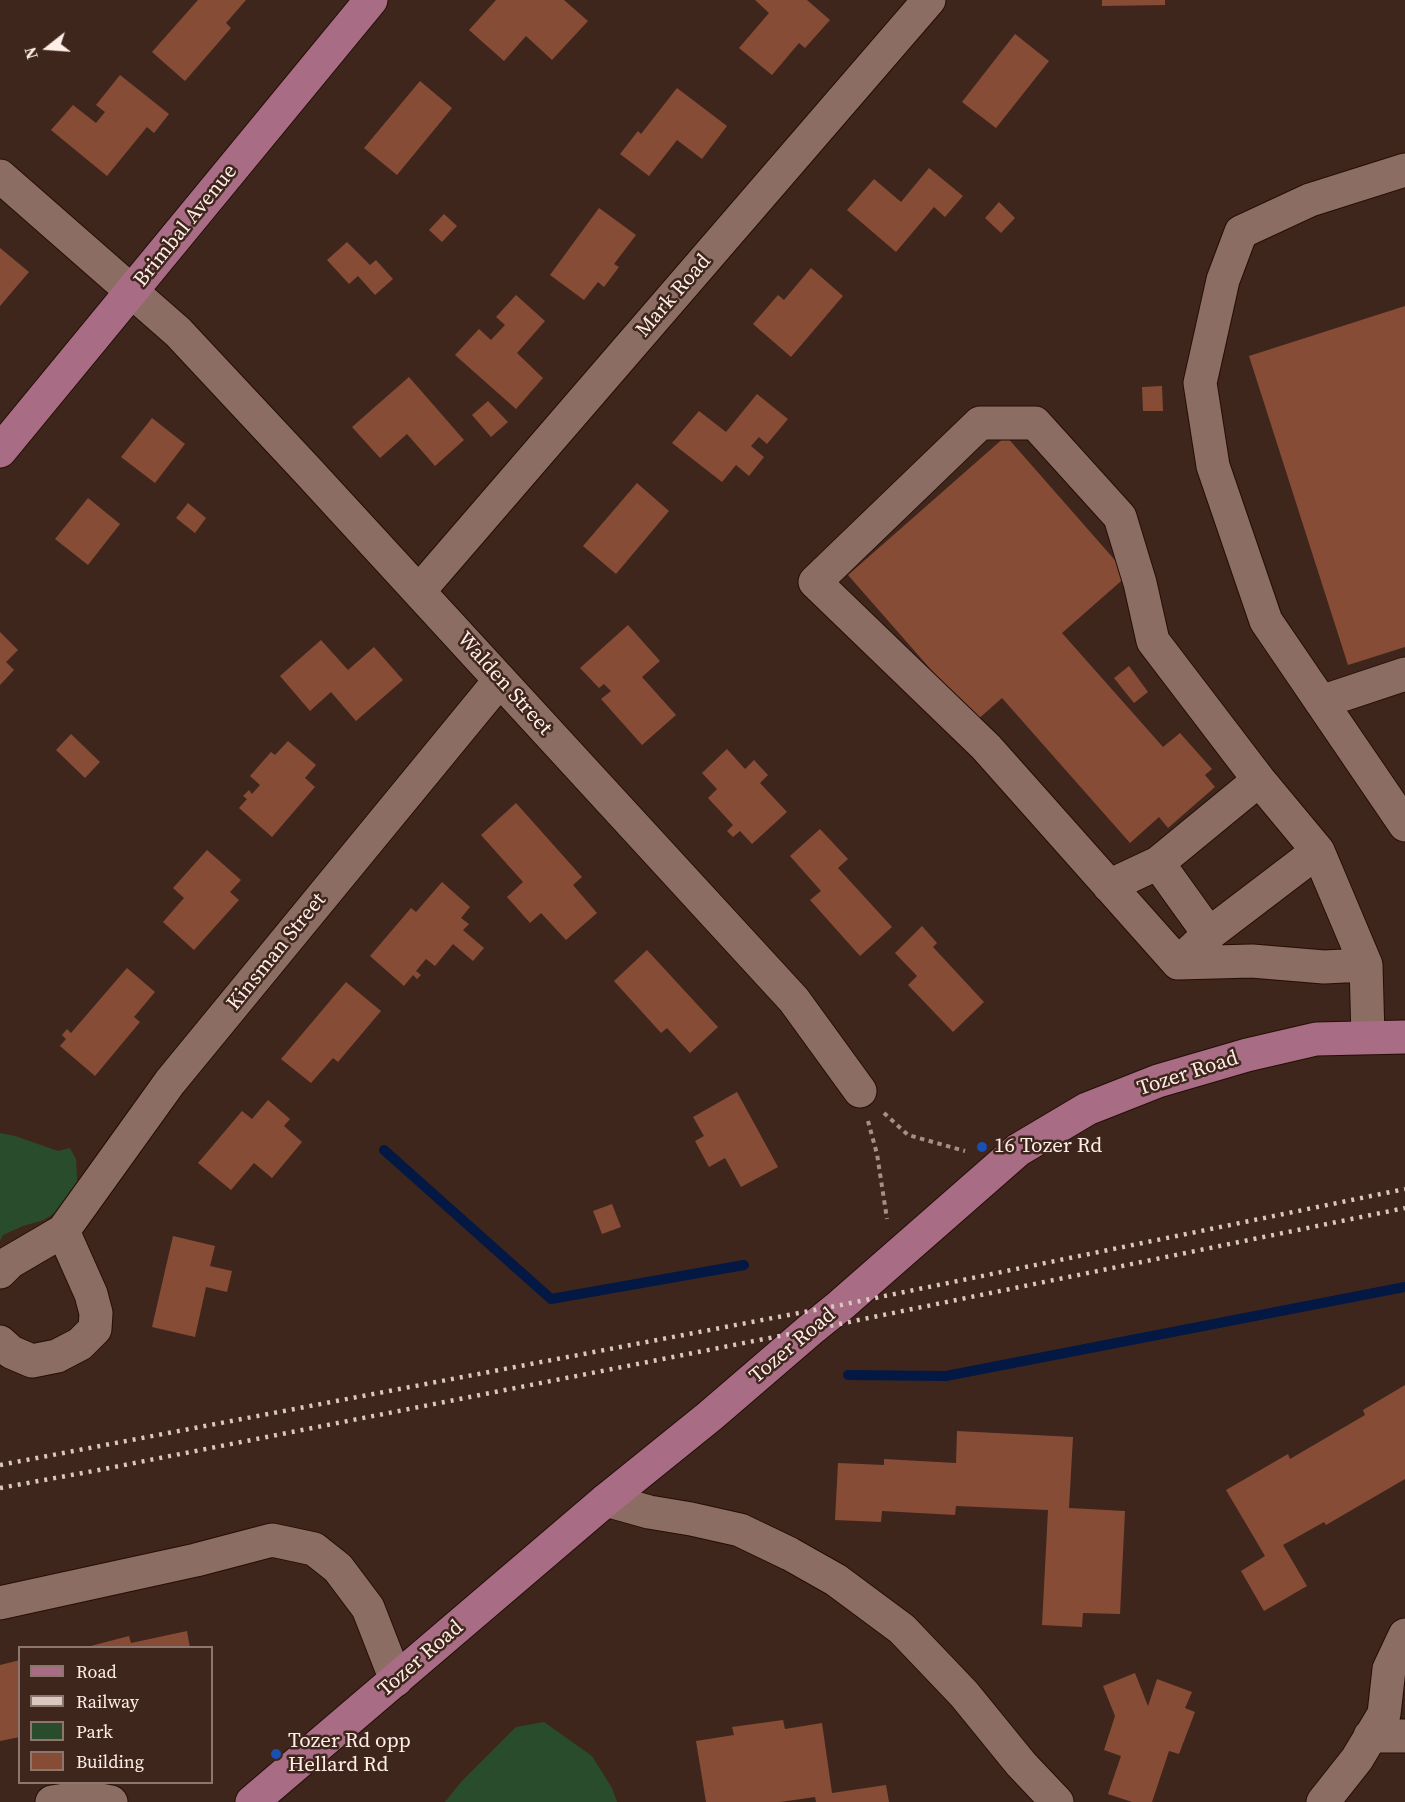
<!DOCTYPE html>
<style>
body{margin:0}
#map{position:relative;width:1405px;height:1802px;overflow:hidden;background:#3f261d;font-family:"Source Serif 4",serif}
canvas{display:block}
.legend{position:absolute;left:18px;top:1646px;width:195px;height:138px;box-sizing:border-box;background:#3f261d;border:2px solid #8c766e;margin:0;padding:8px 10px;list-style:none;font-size:18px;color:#ffeee7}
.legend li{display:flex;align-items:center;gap:12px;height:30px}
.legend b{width:30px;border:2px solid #8c766e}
.north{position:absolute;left:18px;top:18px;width:60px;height:60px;-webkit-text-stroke:4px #3f261d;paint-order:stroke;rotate:253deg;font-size:16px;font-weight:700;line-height:24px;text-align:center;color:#ffeee7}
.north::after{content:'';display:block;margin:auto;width:21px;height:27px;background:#ffeee7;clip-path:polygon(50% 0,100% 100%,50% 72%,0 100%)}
</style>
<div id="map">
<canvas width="1405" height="1802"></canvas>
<ul class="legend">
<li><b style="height:8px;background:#a86c85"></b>Road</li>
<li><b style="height:8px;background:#dac8c0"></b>Railway</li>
<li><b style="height:16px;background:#294c2c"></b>Park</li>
<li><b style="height:16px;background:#874c36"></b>Building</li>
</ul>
<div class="north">N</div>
</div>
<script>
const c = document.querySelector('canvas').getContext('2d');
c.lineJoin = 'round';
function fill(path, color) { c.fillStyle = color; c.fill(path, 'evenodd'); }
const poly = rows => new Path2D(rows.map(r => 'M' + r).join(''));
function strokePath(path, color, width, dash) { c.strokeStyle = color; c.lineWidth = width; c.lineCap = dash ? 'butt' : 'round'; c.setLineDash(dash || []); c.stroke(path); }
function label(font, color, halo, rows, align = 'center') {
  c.font = font + ' "Source Serif 4",serif'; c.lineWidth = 5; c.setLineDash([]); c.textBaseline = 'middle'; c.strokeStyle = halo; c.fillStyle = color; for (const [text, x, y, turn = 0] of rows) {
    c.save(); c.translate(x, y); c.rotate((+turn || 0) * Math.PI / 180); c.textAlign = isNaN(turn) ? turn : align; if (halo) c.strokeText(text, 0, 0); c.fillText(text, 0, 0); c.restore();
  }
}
fill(poly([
 [0,1133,15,1136,58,1151,70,1148,76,1159,78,1197,44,1220,23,1226,3,1235,0,1241],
 [544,1722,592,1756,612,1788,617,1802,445,1802,461,1782,516,1727]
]), '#294c2c');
strokePath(poly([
 [384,1150,551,1299,744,1265],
 [848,1375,946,1376,1405,1287]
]), '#031843', 10);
fill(poly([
 [198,0,246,0,226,23,231,28,185,81,152,52],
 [496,0,564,0,588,21,552,60,526,36,504,61,469,30],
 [755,0,807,0,830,20,805,48,799,43,772,75,739,48,769,13],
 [1102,0,1165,0,1165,5,1102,6],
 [1015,34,1049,61,996,128,962,102],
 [120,75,169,114,154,133,147,127,107,176,51,130,73,105,96,123,105,112,96,105],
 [420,81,452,108,397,175,364,148],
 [677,88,727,126,702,159,677,140,649,176,620,154,638,131,641,134],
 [929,168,963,196,945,217,934,207,896,252,847,210,874,179,901,202],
 [999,202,1015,218,1001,233,985,218],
 [599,208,636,235,614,264,619,267,604,287,598,282,584,300,550,275],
 [444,214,457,226,442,242,429,230],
 [347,242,370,265,376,260,393,279,375,295,358,276,349,284,327,260],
 [0,248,29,272,0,306],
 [811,268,843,296,791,357,753,324,778,295,784,300],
 [516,295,545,321,517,353,543,378,516,409,455,355,479,329,491,340,505,325,496,317],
 [1405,306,1405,647,1348,665,1249,356],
 [409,377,464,440,435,466,407,434,380,458,352,427],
 [1162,386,1163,411,1143,411,1142,387],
 [757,394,788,419,767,444,759,437,751,446,764,457,749,476,736,465,722,482,672,443,699,411,726,432],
 [488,401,508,422,491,437,472,415],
 [152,418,185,444,155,483,121,457],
 [1006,436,1128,575,1062,633,1163,747,1180,733,1212,769,1205,775,1215,787,1168,828,1159,817,1130,843,1002,698,976,721,848,575],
 [637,483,669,511,616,574,583,546],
 [88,498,120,524,88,565,55,539],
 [188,503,206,518,195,533,176,518],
 [628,625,660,661,642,677,676,715,642,745,601,699,611,691,604,684,599,688,580,668],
 [0,632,18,650,6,662,14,670,0,685],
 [321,640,348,670,374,647,403,680,356,721,331,692,310,711,280,676],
 [1129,666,1148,692,1134,703,1114,678],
 [71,734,100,762,85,778,56,750],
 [288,741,316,765,305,778,315,787,272,837,239,808,247,799,243,796,249,790,252,794,260,785,250,776,271,752,275,755],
 [727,749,745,769,754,760,768,775,760,783,787,812,752,844,740,831,733,837,727,831,733,825,708,798,717,789,702,773],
 [516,803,582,877,573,885,597,913,566,940,541,913,530,923,507,897,523,882,481,835],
 [820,829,848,859,838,868,892,927,860,956,810,900,821,891,790,856],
 [207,850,241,880,230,892,239,900,194,950,163,922,184,898,173,888],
 [442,882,470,907,461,918,469,924,463,930,484,948,473,961,453,944,435,966,426,959,416,971,421,975,417,979,413,975,404,986,370,956,411,908,416,912],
 [922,926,937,943,933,947,984,1002,953,1032,908,985,917,976,895,953],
 [647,950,718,1027,690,1053,667,1028,661,1033,614,981],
 [127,968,155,992,134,1017,140,1022,95,1076,60,1046,66,1039,62,1035,67,1029,71,1033],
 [346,982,381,1011,338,1062,333,1058,311,1083,281,1059],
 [737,1092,778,1167,741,1187,725,1158,709,1167,695,1141,704,1136,693,1117],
 [268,1100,290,1119,284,1126,302,1142,272,1178,254,1163,231,1190,198,1163,242,1111,252,1119],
 [612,1204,621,1227,602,1234,593,1211],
 [173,1236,215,1246,210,1266,232,1271,227,1292,206,1287,195,1337,152,1327],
 [1405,1385,1405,1479,1326,1525,1324,1522,1283,1545,1307,1586,1264,1611,1241,1571,1265,1556,1226,1490,1288,1454,1290,1459,1365,1415,1363,1410],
 [957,1431,1073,1437,1069,1508,1125,1511,1120,1614,1083,1613,1082,1627,1042,1625,1048,1510,956,1506,955,1515,882,1511,881,1522,835,1520,838,1463,884,1465,884,1459,956,1463],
 [187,1631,190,1648,83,1648,129,1636,131,1643],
 [20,1660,20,1737,0,1741,0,1665],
 [1135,1673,1148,1706,1157,1679,1192,1692,1185,1708,1195,1712,1179,1754,1169,1751,1152,1802,1132,1802,1108,1794,1121,1756,1104,1750,1115,1716,1103,1686],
 [783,1720,785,1729,822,1723,832,1793,886,1785,889,1802,816,1802,815,1797,780,1802,706,1802,696,1741,734,1735,732,1727]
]), '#874c36');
const minor = poly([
 [1405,170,1310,200,1241,232,1223,280,1200,383,1213,466,1266,621,1405,825],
 [0,176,178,332,307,470,794,1000,860,1091],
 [419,591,929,0],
 [1321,702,1405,674],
 [1158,863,1209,934],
 [1109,886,1158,863,1259,780],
 [1178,963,1209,934,1318,851],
 [1366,965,1324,967,1252,961,1178,963,986,747,815,582,980,423,1035,423,1120,517,1140,583,1153,641,1259,780,1318,851,1366,965,1368,1037],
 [0,1272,10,1262,63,1231,170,1082,500,680],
 [0,1342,11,1352,32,1361,57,1356,80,1344,95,1329,96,1313,91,1294,63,1231],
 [606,1500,649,1512,691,1519,740,1530,790,1554,836,1580,902,1629,964,1694,1021,1764,1057,1802],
 [0,1603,196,1560,272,1540,314,1549,338,1568,368,1608,396,1680],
 [1370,1736,1405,1736],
 [52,1802,84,1797,111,1802],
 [1323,1802,1357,1759,1384,1714,1389,1669,1405,1635]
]);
const major = poly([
 [0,451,371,0],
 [252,1802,606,1500,710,1416,810,1330,841,1305,1018,1150,1087,1109,1158,1081,1247,1055,1316,1039,1405,1037]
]);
strokePath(minor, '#250e06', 35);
strokePath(major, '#250e06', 35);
strokePath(poly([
 [884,1113,908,1135,965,1151],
 [868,1121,877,1154,887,1219]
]), '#a49088', 4, [4.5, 4.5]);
strokePath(minor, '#8b6d63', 33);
strokePath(major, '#a86c85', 33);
strokePath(poly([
 [0,1465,841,1305,1405,1189],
 [0,1488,99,1470,810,1330,1405,1208]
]), '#dac8c0', 4.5, [3, 6]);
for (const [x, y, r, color] of [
 [982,1147,6,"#1a4fb4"],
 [276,1754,6,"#1a4fb4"]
]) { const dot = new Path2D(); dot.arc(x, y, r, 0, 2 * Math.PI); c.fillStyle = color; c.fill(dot); strokePath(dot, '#3f261d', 2); }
label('21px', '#ffeee7', '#3f261d', [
 ["Brimbal Avenue",186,226,-51],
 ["Mark Road",674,296,-49],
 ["Walden Street",504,684,48],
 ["Kinsman Street",277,952,-51],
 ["Tozer Road",1188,1074,-18],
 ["Tozer Road",793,1346,-40],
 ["Tozer Road",421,1659,-41]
]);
label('21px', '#ffeee7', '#3f261d', [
 ["16 Tozer Rd",994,1147],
 ["Tozer Rd opp",288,1742],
 ["Hellard Rd",288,1766]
], 'left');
</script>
